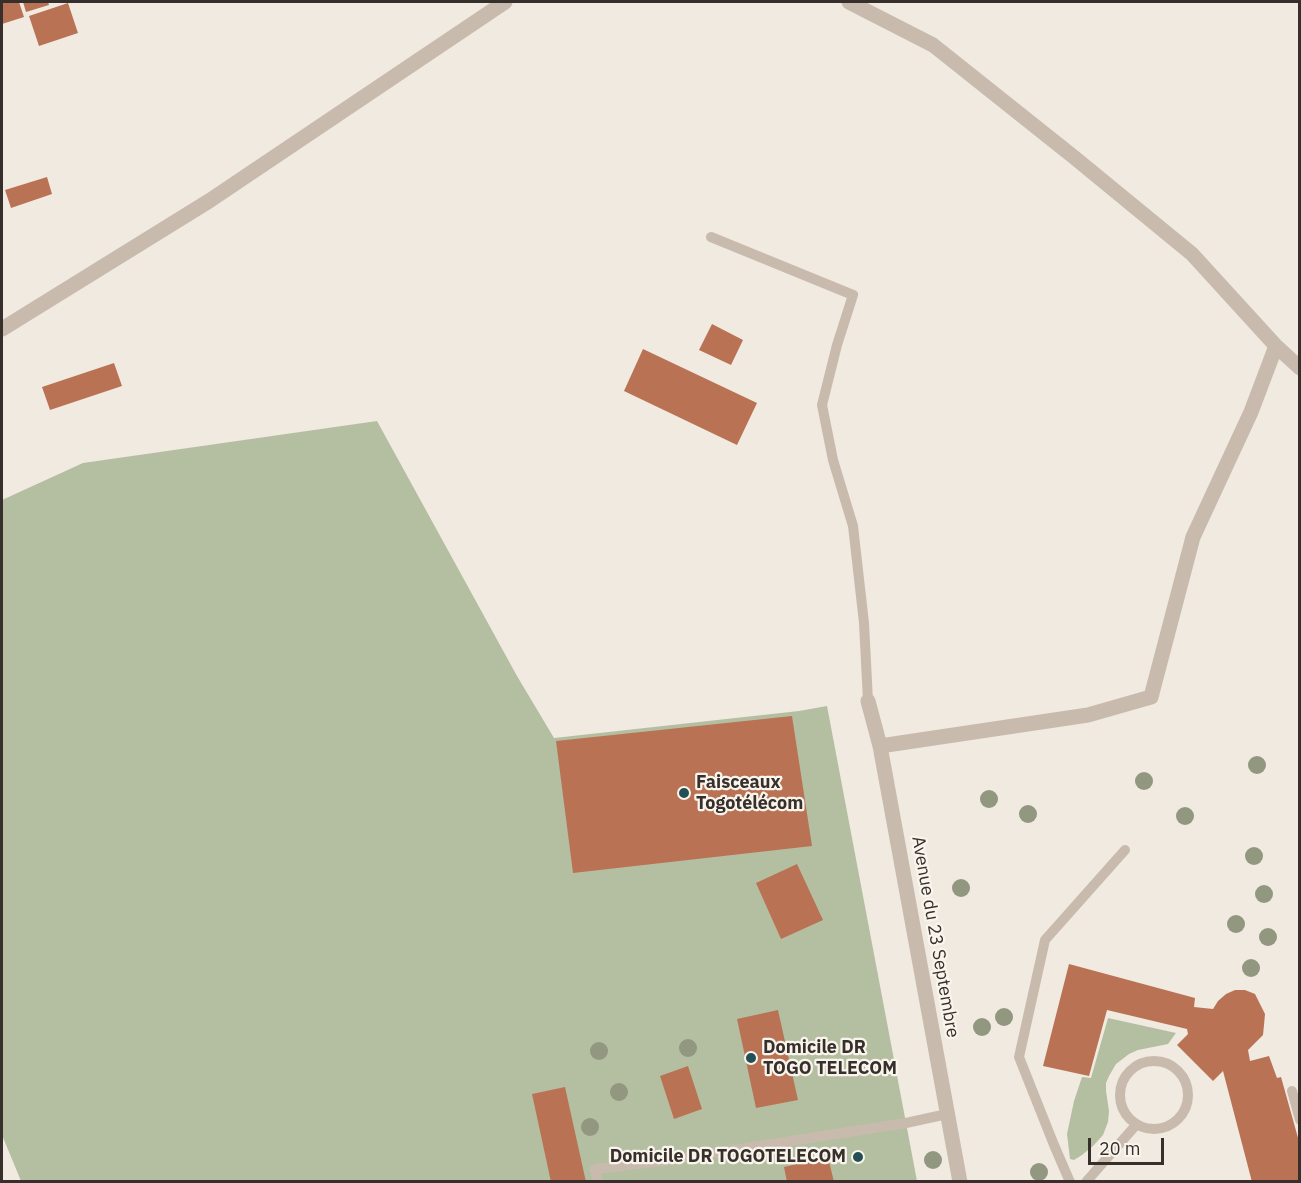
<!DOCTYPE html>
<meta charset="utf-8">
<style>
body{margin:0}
#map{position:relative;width:1301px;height:1183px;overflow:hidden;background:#f1eae0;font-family:"IBM Plex Sans",sans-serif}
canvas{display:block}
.frame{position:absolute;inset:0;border:3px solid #372f2b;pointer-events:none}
.scale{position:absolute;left:1088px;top:1138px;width:76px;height:27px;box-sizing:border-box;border:3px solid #372f2b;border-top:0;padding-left:8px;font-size:18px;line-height:21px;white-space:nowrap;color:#372f2b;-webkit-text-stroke:4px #f9f4ec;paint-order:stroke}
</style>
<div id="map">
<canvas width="1301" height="1183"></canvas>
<div class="frame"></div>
<div class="scale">20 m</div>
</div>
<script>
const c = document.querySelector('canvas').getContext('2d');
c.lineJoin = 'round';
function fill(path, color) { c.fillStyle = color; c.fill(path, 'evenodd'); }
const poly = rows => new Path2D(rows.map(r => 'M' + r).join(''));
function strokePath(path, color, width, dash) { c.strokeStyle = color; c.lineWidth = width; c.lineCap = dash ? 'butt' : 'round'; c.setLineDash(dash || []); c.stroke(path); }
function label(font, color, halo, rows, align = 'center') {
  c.font = font + ' "IBM Plex Sans",sans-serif'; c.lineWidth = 4.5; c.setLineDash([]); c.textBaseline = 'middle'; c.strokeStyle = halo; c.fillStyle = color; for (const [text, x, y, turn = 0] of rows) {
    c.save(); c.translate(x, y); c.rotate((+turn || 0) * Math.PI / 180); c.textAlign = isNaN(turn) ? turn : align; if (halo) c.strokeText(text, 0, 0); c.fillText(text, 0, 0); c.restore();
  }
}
fill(poly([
 [377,421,517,676,554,738,799,711,827,706,917,1181,21,1181,2,1135,2,500,83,463],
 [1108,1018,1176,1033,1168,1044,1138,1050,1129,1054,1116,1064,1109,1076,1106,1083,1106,1091,1109,1111,1108,1122,1103,1135,1093,1146,1082,1155,1074,1160,1070,1159,1067,1134,1074,1101,1082,1077,1091,1078]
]), '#b4bfa1');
fill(poly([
 [8,2,19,2,24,17,2,24,2,3],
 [23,2,48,2,49,5,26,12],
 [68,3,78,33,39,46,29,16],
 [47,177,52,194,11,208,5,190],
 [712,324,743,340,731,365,699,350],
 [643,349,757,403,737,445,624,391],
 [114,363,122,386,50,410,42,387],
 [792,716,812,846,573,873,556,741],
 [797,864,823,920,781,939,756,883],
 [1069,964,1195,998,1194,1007,1213,1009,1218,1001,1226,994,1235,990,1245,990,1255,994,1265,1014,1264,1025,1263,1035,1248,1050,1250,1061,1269,1056,1277,1078,1281,1077,1300,1145,1300,1182,1252,1182,1223,1071,1213,1081,1177,1045,1188,1034,1187,1029,1107,1010,1089,1076,1043,1066],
 [778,1010,798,1100,756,1108,737,1019],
 [688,1066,702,1109,674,1119,660,1076],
 [565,1087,586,1182,551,1182,532,1094],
 [828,1157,834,1182,787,1182,784,1167]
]), '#ba7255');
strokePath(poly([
 [711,237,853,295,837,345,822,405,833,460,853,526,864,623,868,701],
 '1120 1095a34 34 0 1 1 68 0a34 34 0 1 1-68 0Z',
 [1292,1091,1300,1120],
 [598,1182,595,1169,663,1161,906,1123,947,1114],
 [1070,1182,1054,1145,1019,1057,1045,940,1125,850],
 [1086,1182,1136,1125]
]), '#c8bbad', 10);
strokePath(poly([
 [849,2,933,45,1075,158,1192,254,1276,346,1300,368],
 [2,329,209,201,505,2],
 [868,701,880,746,960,1182],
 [880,746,1088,715,1151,697,1193,537,1251,412,1276,346]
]), '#c8bbad', 15);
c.fillStyle = '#929780';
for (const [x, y] of [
 [1257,765],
 [1144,781],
 [989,799],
 [1028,814],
 [1185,816],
 [1254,856],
 [961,888],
 [1264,894],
 [1236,924],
 [1268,937],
 [1251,968],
 [1004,1017],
 [982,1027],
 [688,1048],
 [599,1051],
 [619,1092],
 [590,1127],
 [933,1160],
 [1039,1172]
]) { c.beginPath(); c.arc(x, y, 9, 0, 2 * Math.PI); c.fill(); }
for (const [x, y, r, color] of [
 [684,793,6,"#245055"],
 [751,1058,6,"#245055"],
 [858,1157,6,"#245055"]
]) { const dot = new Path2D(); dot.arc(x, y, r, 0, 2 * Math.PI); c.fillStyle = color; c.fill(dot); strokePath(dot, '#f9f4ec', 2); }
label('bold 18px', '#372f2b', '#f9f4ec', [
 ["Faisceaux",696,783],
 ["Togotélécom",696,804],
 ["Domicile DR",763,1048],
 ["TOGO TELECOM",763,1069],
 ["Domicile DR TOGOTELECOM",846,1157,"right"]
], 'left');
label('18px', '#372f2b', '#f9f4ec', [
 ["Avenue du 23 Septembre",935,937,80]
]);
</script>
